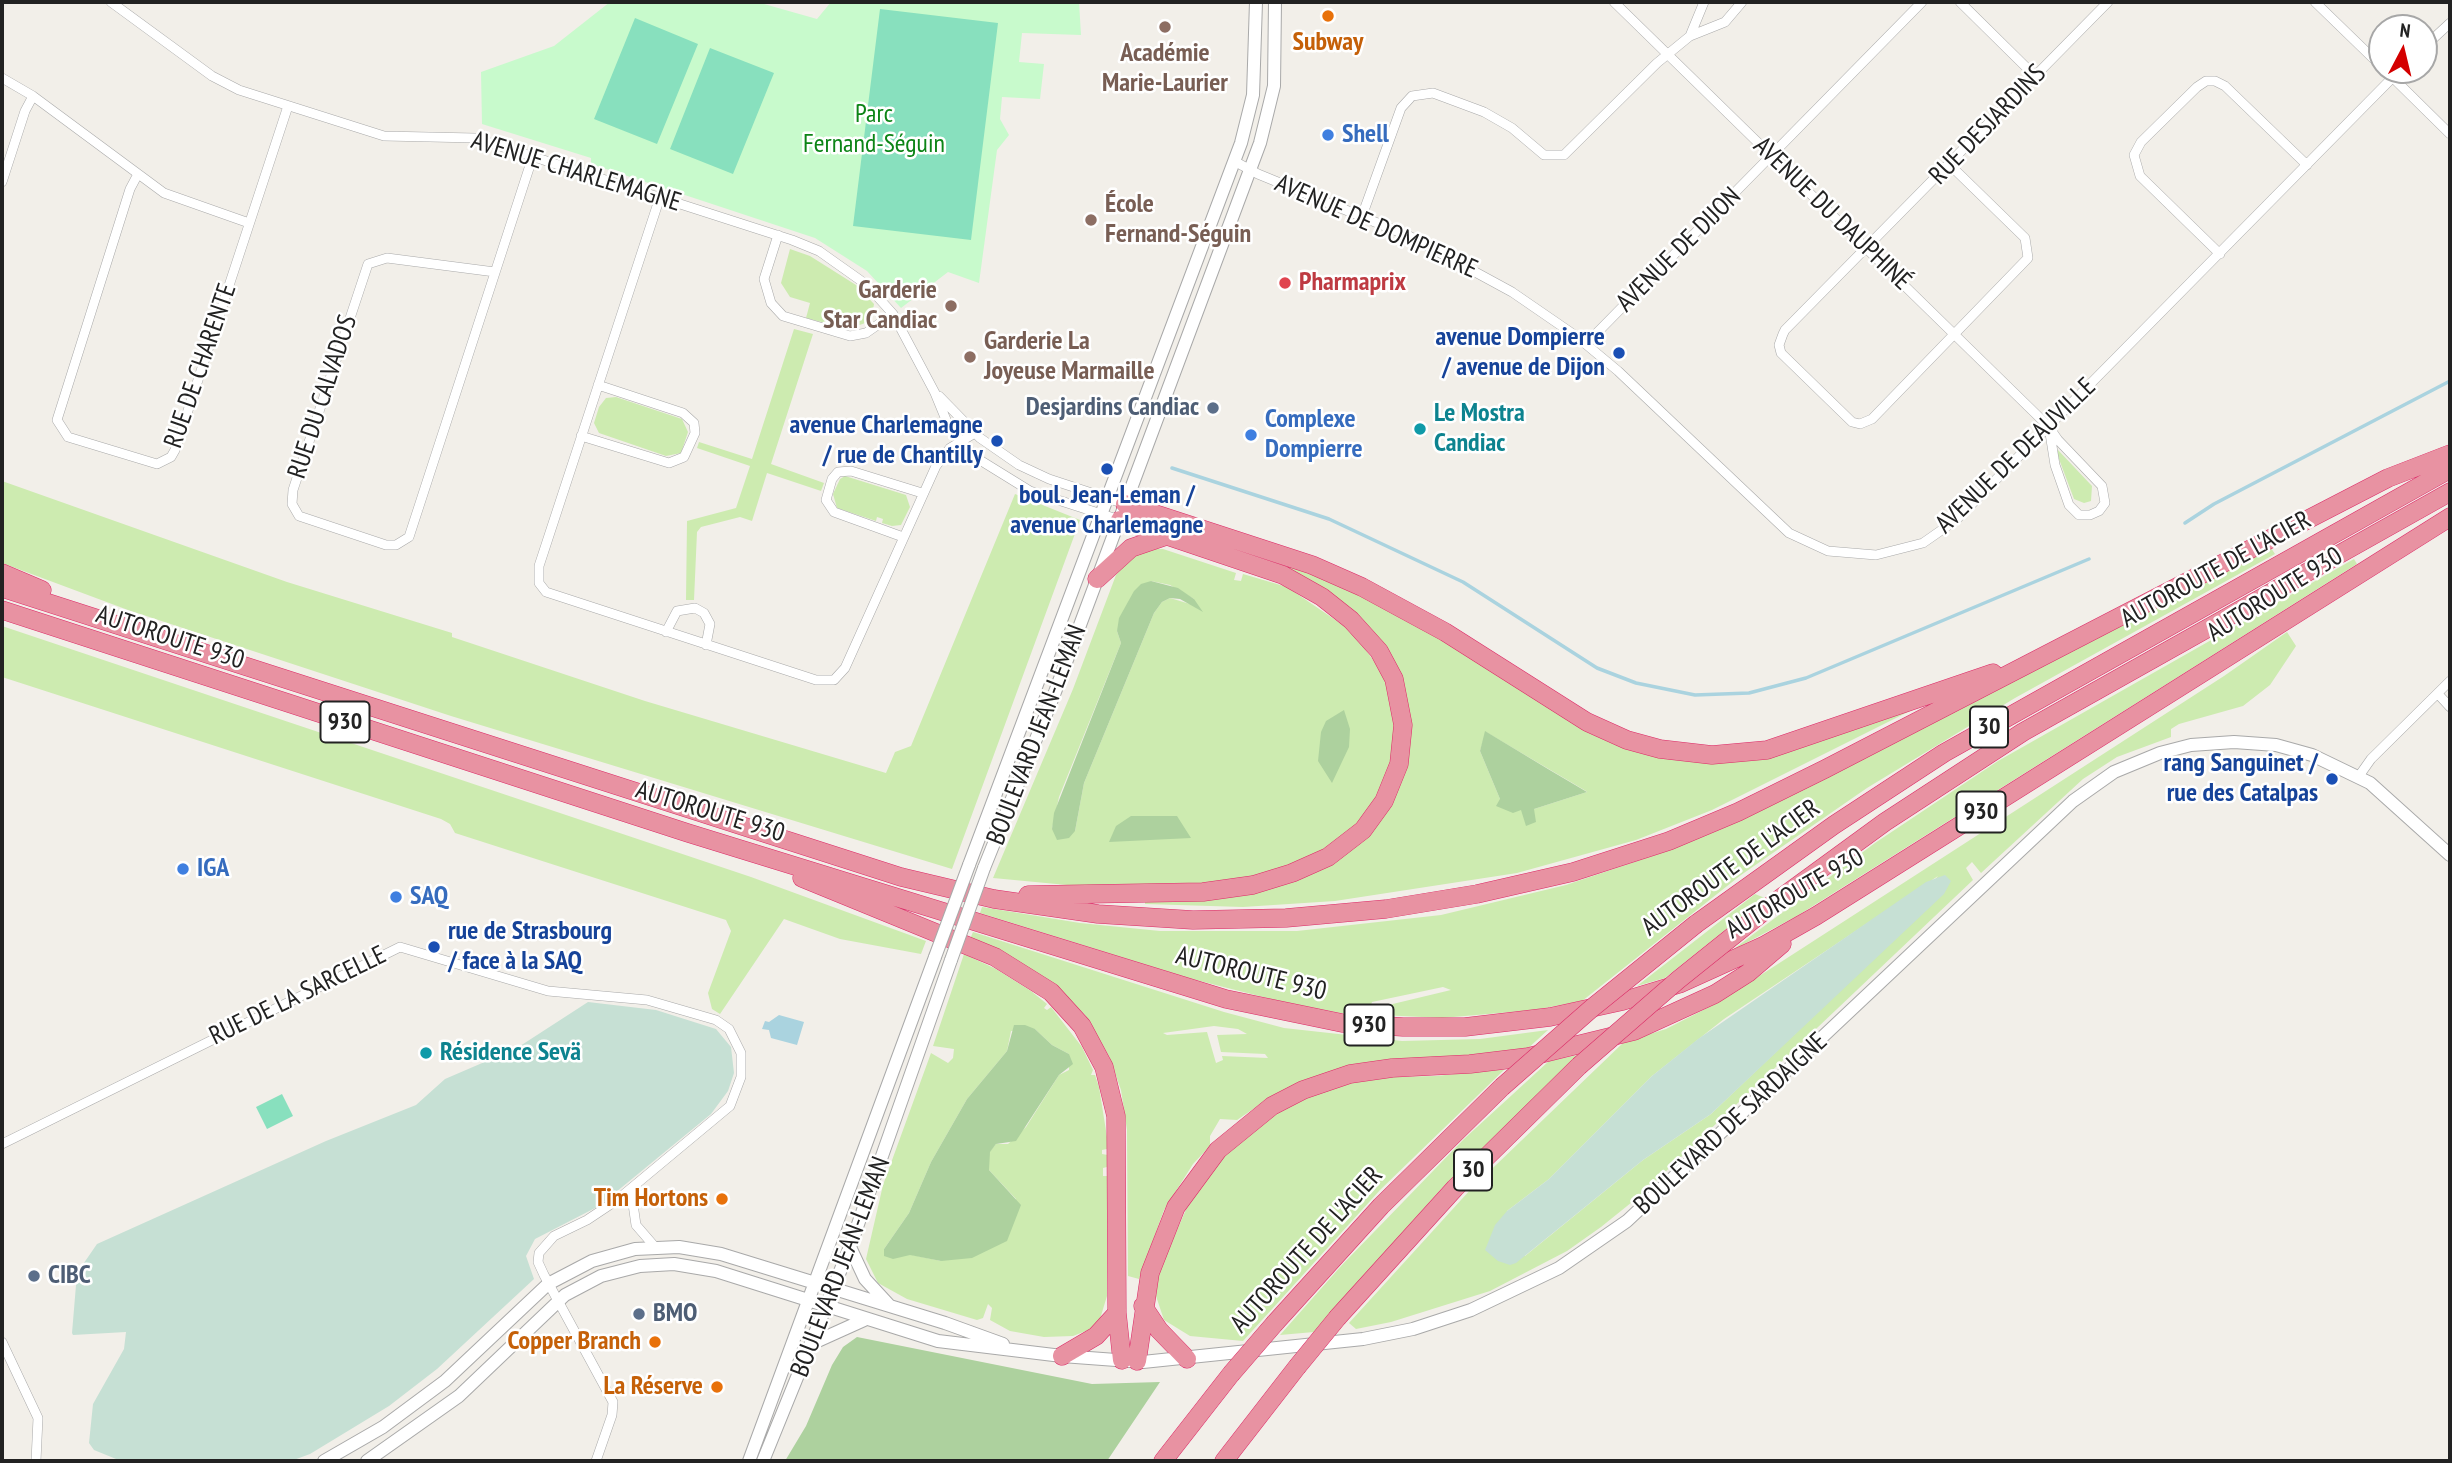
<!DOCTYPE html>
<meta charset="utf-8">
<style>
body{margin:0}
#map{position:relative;width:2452px;height:1463px;overflow:hidden;background:#f2efe9;font-family:"PT Sans Narrow",sans-serif}
canvas{display:block}
.frame{position:absolute;inset:0;border:4px solid #222;pointer-events:none}
.north{position:absolute;left:2368px;top:14px;width:70px;height:70px;box-sizing:border-box;background:#fff;border:2px solid #a7a7a7;border-radius:50%;rotate:7deg;font-size:19px;font-weight:700;line-height:28px;text-align:center;color:#222}
.north::after{content:'';display:block;margin:auto;width:24px;height:32px;background:#d40000;clip-path:polygon(50% 0,100% 100%,50% 72%,0 100%)}
</style>
<div id="map">
<canvas width="2452" height="1463"></canvas>
<div class="frame"></div>
<div class="north">N</div>
</div>
<script>
const c = document.querySelector('canvas').getContext('2d');
c.lineJoin = 'round';
function fill(path, color) { c.fillStyle = color; c.fill(path, 'evenodd'); }
const poly = rows => new Path2D(rows.map(r => 'M' + r).join(''));
function strokePath(path, color, width, dash) { c.strokeStyle = color; c.lineWidth = width; c.lineCap = dash ? 'butt' : 'round'; c.setLineDash(dash || []); c.stroke(path); }
function label(font, color, halo, rows, align = 'center') {
  c.font = font + ' "PT Sans Narrow",sans-serif'; c.lineWidth = 5; c.setLineDash([]); c.textBaseline = 'middle'; c.strokeStyle = halo; c.fillStyle = color; for (const [text, x, y, turn = 0] of rows) {
    c.save(); c.translate(x, y); c.rotate((+turn || 0) * Math.PI / 180); c.textAlign = isNaN(turn) ? turn : align; if (halo) c.strokeText(text, 0, 0); c.fillText(text, 0, 0); c.restore();
  }
}
fill(poly([
 [790,249,810,256,856,285,874,304,871,321,848,329,806,318,810,303,790,297,781,283],
 [794,329,813,334,771,464,824,483,821,491,767,473,752,521,740,517,701,527,697,532,694,600,686,600,687,521,736,508,750,466,697,448,699,442,752,459],
 [616,397,682,419,688,432,681,453,666,456,599,433,594,423,599,407,606,398],
 [2058,450,2092,486,2091,501,2084,503,2074,499,2056,451],
 [845,476,906,495,910,507,901,525,892,526,882,523,883,519,877,517,876,521,837,508,833,494,840,479],
 [2,481,287,582,452,633,452,637,645,701,886,773,895,752,911,746,1015,494,1080,520,952,869,451,716,128,610,2,563],
 [1239,547,1309,571,1409,618,1530,694,1697,761,1908,707,1910,711,1712,810,1636,840,1517,873,1335,901,1243,907,1145,904,1145,900,1340,858,1374,829,1403,778,1410,721,1407,699,1381,641,1238,553],
 [1486,732,1586,791,1587,792,1534,809,1521,810,1500,799,1480,751],
 [2271,548,2275,554,2015,698,1867,788,1741,875,1582,1001,1534,1010,1442,1018,1340,1013,1275,1000,1192,979,980,913,982,907,1080,923,1160,931,1297,931,1441,915,1566,885,1658,854,1741,820],
 [1443,987,1451,990,1376,1008,1371,1005,1372,1002],
 [1153,549,1163,549,1236,573,1234,580,1241,581,1243,574,1287,587,1353,632,1386,678,1396,726,1395,748,1385,785,1361,821,1326,849,1307,859,1257,876,1196,885,1088,887,993,878,1073,689,1116,575,1132,557],
 [1151,581,1170,585,1194,599,1190,604,1170,598,1162,602,1154,613,1084,783,1075,831,1052,829,1059,797,1121,643,1117,631],
 [2354,559,2357,564,2181,675,1797,916,1731,951,1875,843,1998,761],
 [2,626,751,877,926,941,921,954,840,939,784,919,720,1014,712,1009,708,993,731,931,726,920,455,833,450,824,441,819,2,677],
 [2287,632,2296,646,2270,685,2243,706,2179,724,2171,729,2171,737,2117,757,2083,779,1981,873,1972,862,1966,868,1973,880,1642,1194,1601,1227,1567,1251,1490,1291,1391,1322,1356,1329,1349,1323,1471,1189,1624,1042,1666,1029,1719,1002,2224,676],
 [1938,876,1828,1002,1711,1114,1643,1160,1525,1256,1507,1211,1549,1179,1652,1076,1724,1019],
 [1755,894,1765,898,1665,978,1637,986],
 [973,932,1224,1012,1284,1028,1402,1041,1480,1039,1548,1030,1525,1051,1338,1069,1274,1095,1237,1120,1220,1119,1210,1136,1210,1146,1193,1164,1164,1210,1139,1279,1128,1276,1127,1130,1121,1090,1109,1056,1085,1015,1056,987,970,939],
 [1214,1026,1238,1029,1247,1034,1217,1035,1221,1052,1265,1054,1268,1058,1222,1056,1223,1060,1216,1063,1207,1032,1167,1035,1163,1033],
 [964,954,996,969,1031,991,1047,1004,1044,1008,1047,1010,1051,1007,1082,1047,1093,1070,1091,1075,1095,1075,1099,1087,1107,1137,1107,1149,1102,1150,1102,1154,1108,1155,1107,1167,1103,1168,1103,1176,1107,1176,1107,1296,1100,1319,1091,1329,1073,1336,1044,1337,1010,1331,990,1320,992,1308,988,1304,983,1318,977,1320,907,1299,878,1283,866,1259,883,1185,931,1053,948,1063,953,1058,954,1049,933,1046],
 [1035,1029,1052,1045,1069,1054,1069,1070,1059,1075,1026,1127,1008,1144,996,1144,990,1151,987,1161,989,1170,1016,1199,941,1261,884,1249,909,1213,931,1162,967,1099,1007,1051,1011,1031],
 [1578,1055,1442,1188,1314,1332,1280,1335,1342,1265,1464,1139,1549,1061],
 [1505,1069,1380,1190,1243,1341,1190,1336,1164,1320,1156,1296,1159,1271,1192,1196,1218,1160,1265,1119,1319,1092,1350,1083,1392,1077,1436,1076]
]), '#cdebb0');
fill(poly([
 [1151,581,1178,588,1194,599,1203,612,1180,599,1170,598,1162,602,1154,613,1084,783,1075,831,1069,838,1057,840,1052,829,1054,813,1121,643,1117,631,1119,618,1134,591,1141,584],
 [1344,710,1350,729,1349,747,1332,783,1318,761,1321,732,1326,721],
 [1485,731,1548,769,1587,792,1534,809,1536,822,1526,826,1521,810,1513,813,1496,806,1500,799,1480,751],
 [1131,816,1177,816,1191,838,1109,842,1116,826],
 [1014,1025,1025,1025,1035,1029,1052,1045,1069,1054,1073,1064,1059,1075,1016,1141,996,1144,990,1152,989,1170,1021,1205,1007,1241,972,1258,941,1261,910,1255,893,1259,884,1256,884,1249,909,1213,931,1162,967,1099,1007,1051],
 [857,1337,1092,1384,1160,1382,1107,1461,785,1461,806,1426,832,1365,843,1347]
]), '#add19e');
fill(poly([
 [1945,875,1951,881,1944,894,1711,1114,1643,1160,1516,1263,1510,1265,1498,1261,1485,1250,1495,1225,1507,1211,1549,1179,1652,1076,1698,1039,1926,882],
 [588,1002,656,1010,716,1029,731,1047,734,1073,728,1091,711,1114,599,1206,535,1239,526,1256,534,1279,437,1369,389,1406,310,1454,291,1461,121,1461,94,1450,89,1443,93,1404,124,1349,126,1332,73,1335,72,1333,77,1273,97,1244,326,1141,416,1105,445,1079,517,1048]
]), '#c6e0d4');
fill(poly([
 [610,2,757,2,817,19,831,2,1079,2,1081,35,1022,33,1019,62,1044,64,1040,99,1002,97,1000,119,1009,135,997,150,979,283,948,272,901,308,867,271,815,238,591,164,591,158,482,124,481,72,554,46]
]), '#c8facc');
fill(poly([
 [880,9,998,23,971,240,853,226],
 [635,18,698,44,657,144,594,119],
 [710,48,774,73,733,174,670,149],
 [282,1094,293,1116,267,1129,256,1107]
]), '#88e0be');
fill(poly([
 [779,1015,804,1022,797,1045,771,1038,769,1030,762,1029,765,1021,769,1022]
]), '#aad3df');
strokePath(poly([
 [1172,468,1329,519,1463,582,1597,668,1636,683,1695,695,1749,693,1806,678,2089,559],
 [2185,523,2214,504,2450,381]
]), '#aad3df', 3.5);
const minor = poly([
 [111,2,212,76,239,90,384,136,475,138,792,240,819,251,867,285,893,314,935,393,949,427,975,457,1030,491,1120,520],
 [1614,2,2042,420,2049,427,2058,440,2102,486,2105,503,2099,511,2090,515,2079,515,2069,505,2055,465,2049,427],
 [1960,2,2035,76],
 [2315,2,2382,67],
 [1690,36,1704,2],
 [2424,47,2450,23],
 [2385,70,2450,134],
 [2,78,33,96,164,193,249,223],
 [1234,161,1258,174,1409,236,1512,292,1576,336,1618,371,1789,533,1828,551,1876,555,1923,543,1956,520,2400,70],
 [1949,164,2025,238,2028,258,1872,419,1860,424,1852,422,1781,353,1779,345,1783,334,1785,330,2108,2],
 [138,174,130,189,57,420,68,437,157,464,171,457,175,450,288,106],
 [2,182,25,111,33,96],
 [660,197,539,566,539,583,546,592,816,680,834,680,845,668,936,466,950,448,975,433],
 [1362,216,1401,108,1412,96,1433,93,1484,112,1512,128,1544,155,1564,155,1657,63,1690,36,1725,22,1742,2],
 [778,235,764,279,771,303,783,316,850,336,866,333,893,314],
 [2220,254,2140,176,2134,155,2141,142,2197,87,2206,81,2215,81,2225,86,2307,165],
 [495,272,387,258,368,264,293,490,292,504,299,516,386,545,396,545,409,537,533,156],
 [1586,344,1922,2],
 [939,396,980,438,1019,465,1049,479,1125,504],
 [581,436,669,463,684,457,695,433,694,423,683,413,598,385],
 [903,537,834,512,826,500,832,479,838,472,851,471,922,493],
 [666,632,677,611,695,608,704,613,710,624,706,645],
 [2438,694,2450,707],
 [2359,776,2371,759,2450,681],
 [2,1144,400,947,548,991,647,1000,716,1020,729,1029,741,1053,741,1077,730,1106,617,1200,587,1220,554,1236,539,1253,538,1262,544,1275,613,1402,612,1415,596,1461],
 [631,1190,636,1225,655,1247],
 [2,1342,38,1418,36,1461]
]);
const tertiary = poly([
 [969,865,1241,143,1253,95,1256,2],
 [984,868,1055,692,1260,143,1274,86,1275,2],
 [850,1247,865,1279,889,1305],
 [813,1343,864,1320],
 [324,1461,383,1427,445,1381,548,1284,592,1261,635,1249,679,1247,721,1254,945,1323,1003,1344],
 [367,1461,459,1396,565,1295,601,1276,640,1266,674,1264,716,1271,938,1341,1062,1356,1143,1362,1363,1339,1413,1329,1471,1310,1559,1268,1627,1221,2073,801,2114,772,2160,753,2191,745,2234,742,2276,745,2312,755,2370,783,2450,855],
 [749,1461,935,957],
 [763,1461,850,1247,951,960]
]);
const motorway = poly([
 [1125,504,1312,565,1362,587,1445,632,1587,722,1627,740,1660,749,1712,755,1767,750,1993,673],
 [2,573,42,590],
 [1097,579,1131,548,1169,535],
 [2,588,901,877,994,899,1098,914,1193,920,1286,918,1386,909,1477,894,1573,872,1669,841,1738,812,1825,769,2388,478,2450,454],
 [2,610,688,833,1226,999,1342,1023,1403,1027,1465,1027,1550,1017,1623,1001,1679,984,1763,946,1816,916,2450,517],
 [802,878,995,957,1051,992,1082,1026,1104,1067,1116,1116,1117,1313,1122,1360],
 [1028,895,1203,892,1253,885,1292,873,1328,857,1363,830,1384,801,1399,764,1403,725,1394,679,1379,651,1351,620,1322,597,1283,575,1120,520],
 [1774,903,1885,822,2023,732,2450,492],
 [1696,924,1834,825,1944,753,2450,469],
 [1143,1306,1159,1330,1187,1359],
 [1338,1317,1455,1188,1579,1066],
 [1275,1323,1381,1206,1502,1087],
 [1062,1356,1096,1336,1117,1313],
 [1137,1361,1150,1273,1176,1207,1218,1150,1272,1106,1303,1090,1350,1074,1392,1068,1470,1064,1528,1057,1634,1031,1715,994,1748,973,1782,944],
 [1163,1461,1231,1374],
 [1224,1461,1297,1367]
]);
strokePath(minor, '#a9a9a9', 10);
strokePath(tertiary, '#a9a9a9', 14);
strokePath(motorway, '#dc2a67', 19);
strokePath(minor, '#fff', 9);
strokePath(tertiary, '#fff', 12);
strokePath(motorway, '#e892a2', 18);
const tertiaryBridge = poly([
 [935,957,969,865],
 [951,960,984,868]
]);
const motorwayBridge = poly([
 [1579,1066,1678,980,1774,903],
 [1502,1087,1592,1008,1696,924],
 [1297,1367,1338,1317],
 [1231,1374,1275,1323]
]);
strokePath(tertiaryBridge, '#a9a9a9', 14, []);
strokePath(motorwayBridge, '#dc2a67', 19, []);
strokePath(tertiaryBridge, '#fff', 12);
strokePath(motorwayBridge, '#e892a2', 18);
for (const [x, y, r, color] of [
 [1328,16,7,"#e8710a"],
 [1165,27,7,"#8d6e63"],
 [1328,135,7,"#3f7fe0"],
 [1091,220,7,"#8d6e63"],
 [1285,283,7,"#e0444e"],
 [951,306,7,"#8d6e63"],
 [1619,353,7,"#1a4fb4"],
 [970,357,7,"#8d6e63"],
 [1213,408,7,"#5c6f8a"],
 [1420,429,7,"#0f9aa8"],
 [1251,435,7,"#3f7fe0"],
 [997,441,7,"#1a4fb4"],
 [1107,469,7,"#1a4fb4"],
 [2332,779,7,"#1a4fb4"],
 [183,869,7,"#3f7fe0"],
 [396,897,7,"#3f7fe0"],
 [434,947,7,"#1a4fb4"],
 [426,1053,7,"#0f9aa8"],
 [722,1199,7,"#e8710a"],
 [34,1276,7,"#5c6f8a"],
 [639,1314,7,"#5c6f8a"],
 [655,1342,7,"#e8710a"],
 [717,1387,7,"#e8710a"]
]) { const dot = new Path2D(); dot.arc(x, y, r, 0, 2 * Math.PI); c.fillStyle = color; c.fill(dot); strokePath(dot, '#fff', 2.5); }
for (const [x, y, w] of [
 [345,722,49],
 [1989,727,38],
 [1981,812,49],
 [1369,1025,49],
 [1473,1170,38]
]) { const box = new Path2D(); box.roundRect(x - w / 2, y - 20.5, w, 41, 5); c.fillStyle = '#fff'; c.fill(box); strokePath(box, '#222', 2); }
label('bold 24px', '#222', null, [
 ["930",345,722],
 ["30",1989,727],
 ["930",1981,812],
 ["930",1369,1025],
 ["30",1473,1170]
]);
label('bold 26px', '#c56008', '#fff', [
 ["Subway",1328,43,"center"],
 ["Tim Hortons",708,1199],
 ["Copper Branch",641,1342],
 ["La Réserve",703,1387]
], 'right');
label('bold 26px', '#785e54', '#fff', [
 ["Académie",1165,54,"center"],
 ["Marie-Laurier",1165,84,"center"],
 ["École",1105,205],
 ["Fernand-Séguin",1105,235],
 ["Garderie",937,291,"right"],
 ["Star Candiac",937,321,"right"],
 ["Garderie La",984,342],
 ["Joyeuse Marmaille",984,372]
], 'left');
label('26px', '#0c8416', '#fff', [
 ["Parc",874,115],
 ["Fernand-Séguin",874,145]
]);
label('26px', '#222', '#fff', [
 ["RUE DESJARDINS",1988,125,-46],
 ["AVENUE CHARLEMAGNE",576,172,17],
 ["AVENUE DU DAUPHINÉ",1832,214,44],
 ["AVENUE DE DOMPIERRE",1376,227,24],
 ["AVENUE DE DIJON",1679,250,-45],
 ["RUE DE CHARENTE",201,366,-71],
 ["RUE DU CALVADOS",323,397,-72],
 ["AVENUE DE DEAUVILLE",2016,456,-44],
 ["AUTOROUTE DE L'ACIER",2216,570,-29],
 ["AUTOROUTE 930",2275,595,-32],
 ["AUTOROUTE 930",170,638,18],
 ["BOULEVARD JEAN-LEMAN",1037,735,-69],
 ["AUTOROUTE 930",710,812,17],
 ["AUTOROUTE DE L'ACIER",1731,868,-36],
 ["AUTOROUTE 930",1795,894,-30],
 ["AUTOROUTE 930",1251,974,14],
 ["RUE DE LA SARCELLE",298,996,-26],
 ["BOULEVARD DE SARDAIGNE",1731,1124,-43],
 ["AUTOROUTE DE L'ACIER",1307,1250,-48],
 ["BOULEVARD JEAN-LEMAN",841,1267,-69]
]);
label('bold 26px', '#366cbe', '#fff', [
 ["Shell",1342,135],
 ["Complexe",1265,420],
 ["Dompierre",1265,450],
 ["IGA",197,869],
 ["SAQ",410,897]
], 'left');
label('bold 26px', '#be3a42', '#fff', [
 ["Pharmaprix",1299,283]
], 'left');
label('bold 26px', '#164399', '#fff', [
 ["avenue Dompierre",1605,338],
 ["/ avenue de Dijon",1605,368],
 ["avenue Charlemagne",983,426],
 ["/ rue de Chantilly",983,456],
 ["boul. Jean-Leman /",1107,496,"center"],
 ["avenue Charlemagne",1107,526,"center"],
 ["rang Sanguinet /",2318,764],
 ["rue des Catalpas",2318,794],
 ["rue de Strasbourg",448,932,"left"],
 ["/ face à la SAQ",448,962,"left"]
], 'right');
label('bold 26px', '#4e5e75', '#fff', [
 ["Desjardins Candiac",1199,408,"right"],
 ["CIBC",48,1276],
 ["BMO",653,1314]
], 'left');
label('bold 26px', '#0d838f', '#fff', [
 ["Le Mostra",1434,414],
 ["Candiac",1434,444],
 ["Résidence Sevä",440,1053]
], 'left');
</script>
